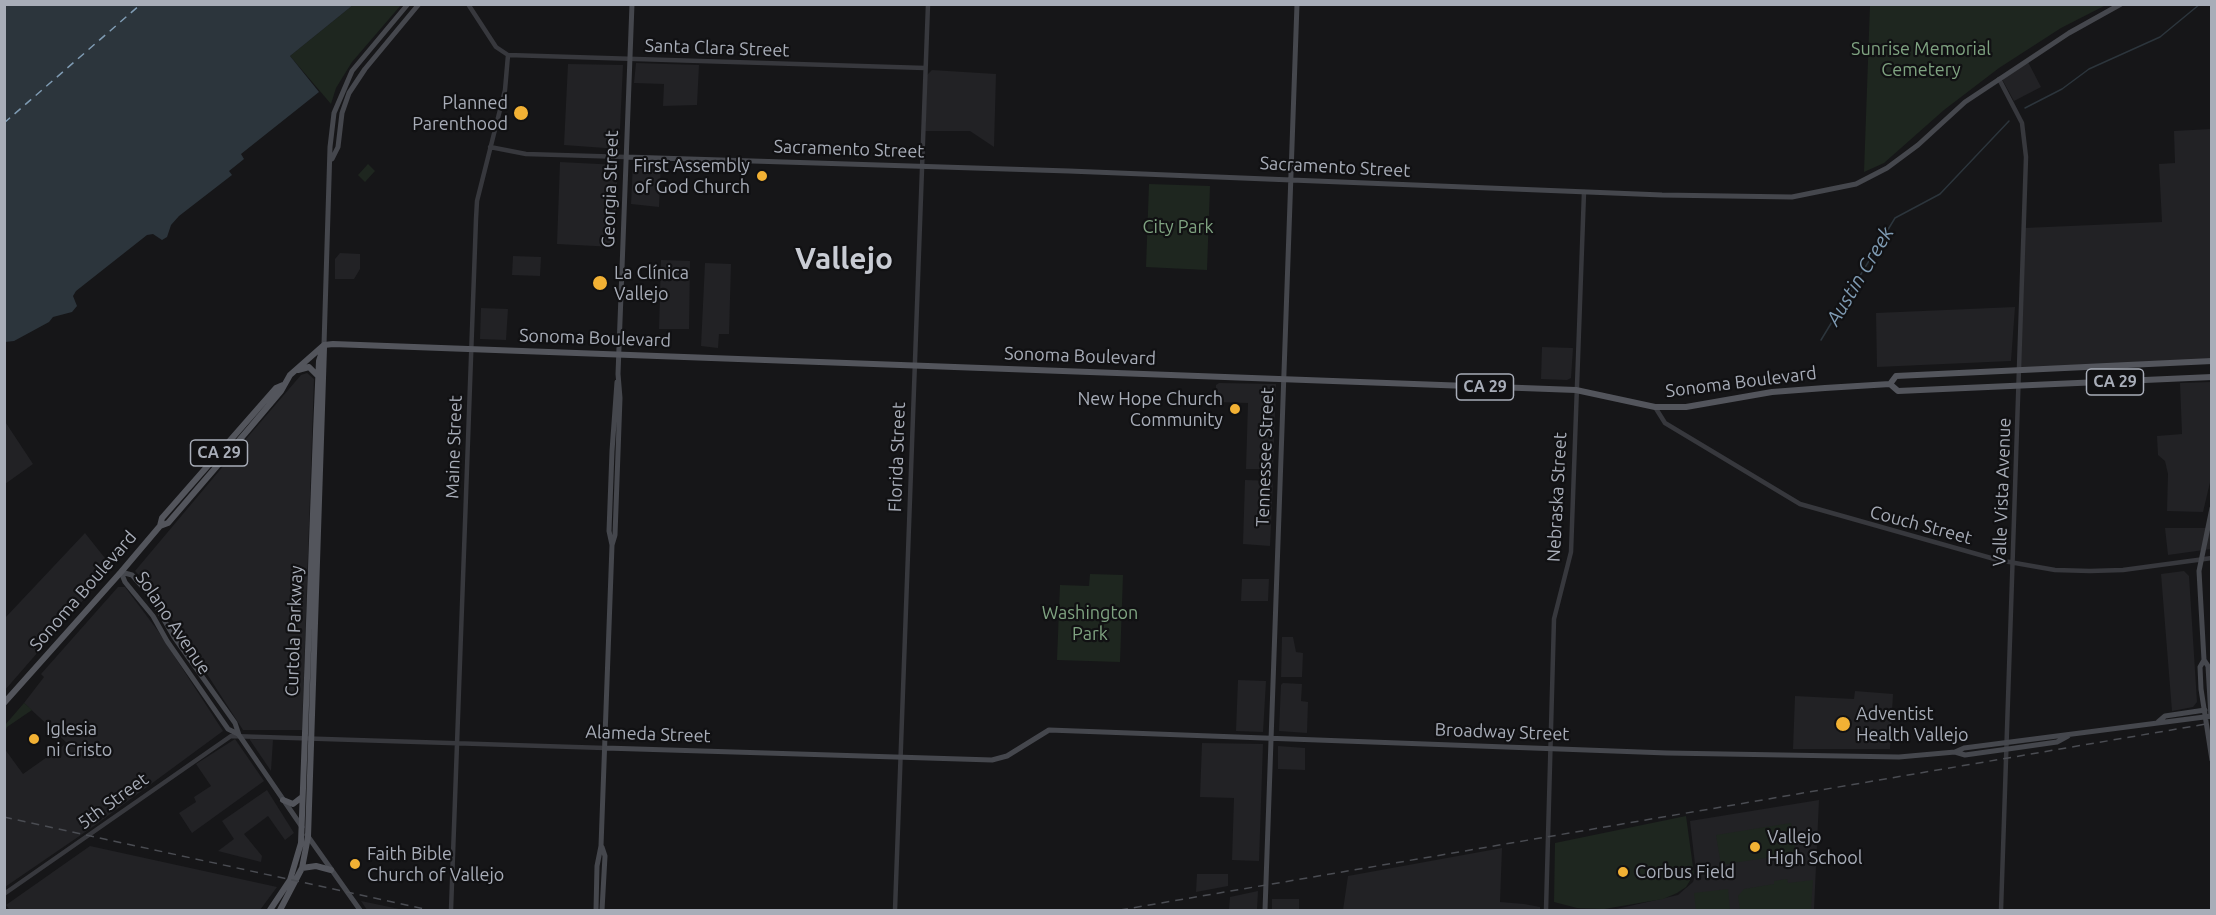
<!DOCTYPE html>
<meta charset="utf-8">
<style>
body{margin:0}
#map{position:relative;width:2216px;height:915px;overflow:hidden;background:#161618;font-family:Ubuntu,sans-serif}
canvas{display:block}
.frame{position:absolute;inset:0;border:6px solid #a8adb8;pointer-events:none}
</style>
<div id="map">
<canvas width="2216" height="915"></canvas>
<div class="frame"></div>
</div>
<script>
const c = document.querySelector('canvas').getContext('2d');
c.lineJoin = 'round';
function fill(path, color) { c.fillStyle = color; c.fill(path, 'evenodd'); }
const poly = rows => new Path2D(rows.map(r => 'M' + r).join(''));
function strokePath(path, color, width, dash) { c.strokeStyle = color; c.lineWidth = width; c.lineCap = dash ? 'butt' : 'round'; c.setLineDash(dash || []); c.stroke(path); }
function label(font, color, halo, rows, align = 'center') {
  c.font = font + ' Ubuntu,sans-serif'; c.lineWidth = 4.5; c.setLineDash([]); c.textBaseline = 'middle'; c.strokeStyle = halo; c.fillStyle = color; for (const [text, x, y, turn = 0] of rows) {
    c.save(); c.translate(x, y); c.rotate((+turn || 0) * Math.PI / 180); c.textAlign = isNaN(turn) ? turn : align; if (halo) c.strokeText(text, 0, 0); c.fillText(text, 0, 0); c.restore();
  }
}
fill(poly([
 [2028,62,2041,87,2014,101,2002,79],
 [636,63,699,65,697,105,663,106,664,84,634,83],
 [568,64,623,65,619,149,564,145],
 [932,70,996,74,994,147,970,131,925,131,927,75],
 [2211,129,2211,362,2020,370,2024,228,2162,222,2159,164,2175,163,2174,131],
 [560,162,618,165,614,247,557,244],
 [633,162,661,163,659,207,631,204],
 [340,253,360,254,360,269,354,279,335,279,335,259],
 [513,256,541,257,540,276,512,275],
 [661,260,690,261,689,329,659,329],
 [705,263,731,264,729,334,719,334,718,348,701,346],
 [2015,307,2011,361,1877,367,1876,313],
 [481,308,508,309,506,340,480,339],
 [1542,347,1573,348,1571,378,1567,380,1541,379],
 [307,373,314,379,302,730,243,730,151,587,135,571,246,439,301,375],
 [2211,382,2211,478,2203,512,2167,511,2168,474,2165,461,2158,455,2157,436,2182,434,2180,383],
 [1219,383,1276,384,1273,469,1246,469,1248,403,1216,402,1216,385],
 [4,420,33,464,5,484,4,484],
 [1245,480,1273,481,1270,546,1243,544],
 [2165,528,2211,528,2211,549,2168,555],
 [85,533,112,567,5,690,5,618],
 [2184,571,2189,576,2197,702,2193,707,2172,711,2161,574],
 [1242,579,1269,579,1268,601,1241,601],
 [118,587,125,587,158,631,223,731,94,826,5,887,4,748,23,774,67,743,24,703,44,677,41,674],
 [1282,637,1293,637,1296,652,1303,653,1302,677,1281,677],
 [1238,680,1266,681,1263,732,1236,731],
 [1283,683,1302,684,1301,701,1308,702,1307,733,1279,731,1281,685],
 [1855,691,1893,694,1890,749,1793,749,1795,696,1854,699],
 [235,739,264,781,192,833,179,813,196,802,194,797,211,786,196,764],
 [250,739,273,740,271,771,250,740],
 [1202,743,1263,744,1259,861,1232,860,1234,798,1200,797],
 [1278,746,1305,748,1305,770,1278,769],
 [267,790,294,833,285,840,268,816,244,834,262,856,261,862,218,851,234,839,222,821],
 [1819,800,1814,910,1549,910,1612,910,1678,895,1693,882,1696,873,1690,821],
 [90,846,277,887,260,910,10,910,6,905],
 [1502,848,1500,902,1524,904,1540,907,1540,910,1343,910,1348,876],
 [1197,874,1228,874,1228,886,1196,892],
 [1258,891,1257,910,1229,910,1230,897],
 [1272,899,1299,899,1299,910,1272,910],
 [361,901,404,910,367,910]
]), '#222225');
fill(poly([
 [353,5,401,5,352,62,336,88,331,104,290,56],
 [1870,5,1870,4,2106,5,2061,28,1999,68,1944,110,1884,163,1864,172],
 [368,164,375,171,365,182,358,175],
 [1149,184,1210,186,1207,270,1146,267],
 [1090,574,1123,575,1120,662,1057,660,1060,585,1089,586],
 [24,703,32,710,7,727,5,732,5,725],
 [1686,816,1694,874,1686,887,1677,893,1663,899,1604,909,1577,908,1554,902,1555,843],
 [1791,823,1796,853,1721,865,1716,835],
 [1787,879,1788,883,1813,880,1811,910,1740,910,1738,896,1744,889,1774,884,1774,881],
 [1728,889,1730,910,1696,910,1694,893]
]), '#1e261f');
fill(poly([
 [5,4,353,4,353,5,290,56,319,92,241,154,244,159,229,171,232,175,179,216,171,225,167,237,162,240,153,234,147,235,76,291,73,296,77,306,72,312,53,317,49,322,14,341,5,342]
]), '#2c353c');
strokePath(poly([
 [2025,108,2062,89,2089,69,2160,37,2200,4],
 [1821,340,1895,218,1940,194,2009,121]
]), '#2c353c', 1.5);
strokePath(poly([
 [4,123,141,4]
]), '#7f9bb3', 1.5, [8, 6]);
strokePath(poly([
 [468,4,496,47,508,55,925,68],
 [1999,79,2022,123,2026,157,2001,910],
 [490,147,526,154,626,157],
 [1655,407,1665,423,1800,504,1998,560,2055,570,2090,571,2123,570,2212,558],
 [4,894,231,736,605,748],
 [451,910,476,219,477,201,505,90,508,55],
 [895,910,928,4],
 [1546,910,1554,619,1571,552,1584,192]
]), '#37383d', 4.5);
strokePath(poly([
 [626,157,1069,171,1662,195,1792,197,1856,184,1887,168,1918,145,1965,102,2069,33,2121,4],
 [332,159,338,147,342,113,349,93,365,69,419,4],
 [324,345,330,147,334,113,352,71,408,4],
 [612,545,615,535,620,398,618,374,632,4],
 [121,572,132,575,149,594,174,637,235,723,239,735,302,827],
 [121,572,125,582,153,616,167,641,228,729,238,734],
 [2204,660,2200,667,2201,689,2212,760],
 [2211,717,2208,666,2204,660,2199,571,2212,508],
 [2158,722,2165,716,2205,710],
 [605,748,992,760,1007,756,1049,730,1667,753,1899,757,1955,752,1965,755,2008,749,2057,742,2068,736],
 [1955,752,1964,748,2212,716],
 [307,835,360,910],
 [602,847,605,856,602,910],
 [596,910,597,866,601,846,612,545,609,531,612,451,617,382],
 [1265,910,1297,4]
]), '#45474d', 5);
strokePath(poly([
 [298,370,309,367,318,376],
 [1890,384,1896,376,2212,361],
 [160,526,168,523,248,430,281,391,290,375,324,345,333,344,1576,390,1655,407,1686,407,1772,392,1825,388,1890,384,1898,391,2212,377],
 [4,703,121,572,160,526,162,518,276,388,283,385],
 [283,800,293,804,302,797],
 [302,868,316,866,331,870],
 [270,910,290,880,301,843,316,431,319,361,324,345],
 [280,910,302,868,308,837,324,348]
]), '#53555c', 6);
strokePath(poly([
 [4,817,429,910],
 [1120,910,2212,723]
]), '#4a4c52', 1.5, [8, 6]);
for (const [x, y, r, color] of [
 [521,113,8,"#f2b134"],
 [762,176,6,"#f2b134"],
 [600,283,8,"#f2b134"],
 [1235,409,6,"#f2b134"],
 [1843,724,8,"#f2b134"],
 [34,739,6,"#f2b134"],
 [1755,847,6,"#f2b134"],
 [355,864,6,"#f2b134"],
 [1623,872,6,"#f2b134"]
]) { const dot = new Path2D(); dot.arc(x, y, r, 0, 2 * Math.PI); c.fillStyle = color; c.fill(dot); strokePath(dot, '#111113', 2); }
for (const [x, y, w] of [
 [2115,382,57],
 [1485,387,57],
 [219,453,57]
]) { const box = new Path2D(); box.roundRect(x - w / 2, y - 13, w, 26, 4.5); c.fillStyle = '#111113'; c.fill(box); strokePath(box, '#a8adb8', 1.5); }
label('bold 16px', '#a8adb8', null, [
 ["CA 29",2115,382],
 ["CA 29",1485,387],
 ["CA 29",219,453]
]);
label('18px', '#a8adb8', '#111113', [
 ["Santa Clara Street",717,48,2],
 ["Sacramento Street",849,149,2],
 ["Sacramento Street",1335,167,3],
 ["Georgia Street",610,189,-88],
 ["Sonoma Boulevard",595,338,2],
 ["Sonoma Boulevard",1080,356,2],
 ["Sonoma Boulevard",1741,382,-7],
 ["Maine Street",454,447,-88],
 ["Florida Street",897,457,-88],
 ["Tennessee Street",1265,457,-88],
 ["Valle Vista Avenue",2002,492,-88],
 ["Nebraska Street",1557,497,-87],
 ["Couch Street",1921,525,15],
 ["Sonoma Boulevard",83,591,-49],
 ["Solano Avenue",173,623,56],
 ["Curtola Parkway",294,631,-88],
 ["Broadway Street",1502,732,2],
 ["Alameda Street",648,734,2],
 ["5th Street",113,801,-36]
]);
label('18px', '#7fa381', '#111113', [
 ["Sunrise Memorial",1921,49],
 ["Cemetery",1921,70],
 ["City Park",1178,227],
 ["Washington",1090,613],
 ["Park",1090,634]
]);
label('18px', '#a8adb8', '#111113', [
 ["Planned",508,103,"right"],
 ["Parenthood",508,124,"right"],
 ["First Assembly",750,166,"right"],
 ["of God Church",750,187,"right"],
 ["La Clínica",614,273],
 ["Vallejo",614,294],
 ["New Hope Church",1223,399,"right"],
 ["Community",1223,420,"right"],
 ["Adventist",1856,714],
 ["Health Vallejo",1856,735],
 ["Iglesia",46,729],
 ["ni Cristo",46,750],
 ["Vallejo",1767,837],
 ["High School",1767,858],
 ["Faith Bible",367,854],
 ["Church of Vallejo",367,875],
 ["Corbus Field",1635,872]
], 'left');
label('italic 20px', '#7f9bb3', '#111113', [
 ["Austin Creek",1860,276,-59]
]);
label('bold 30px', '#c9ccd4', '#111113', [
 ["Vallejo",844,259]
]);
</script>
